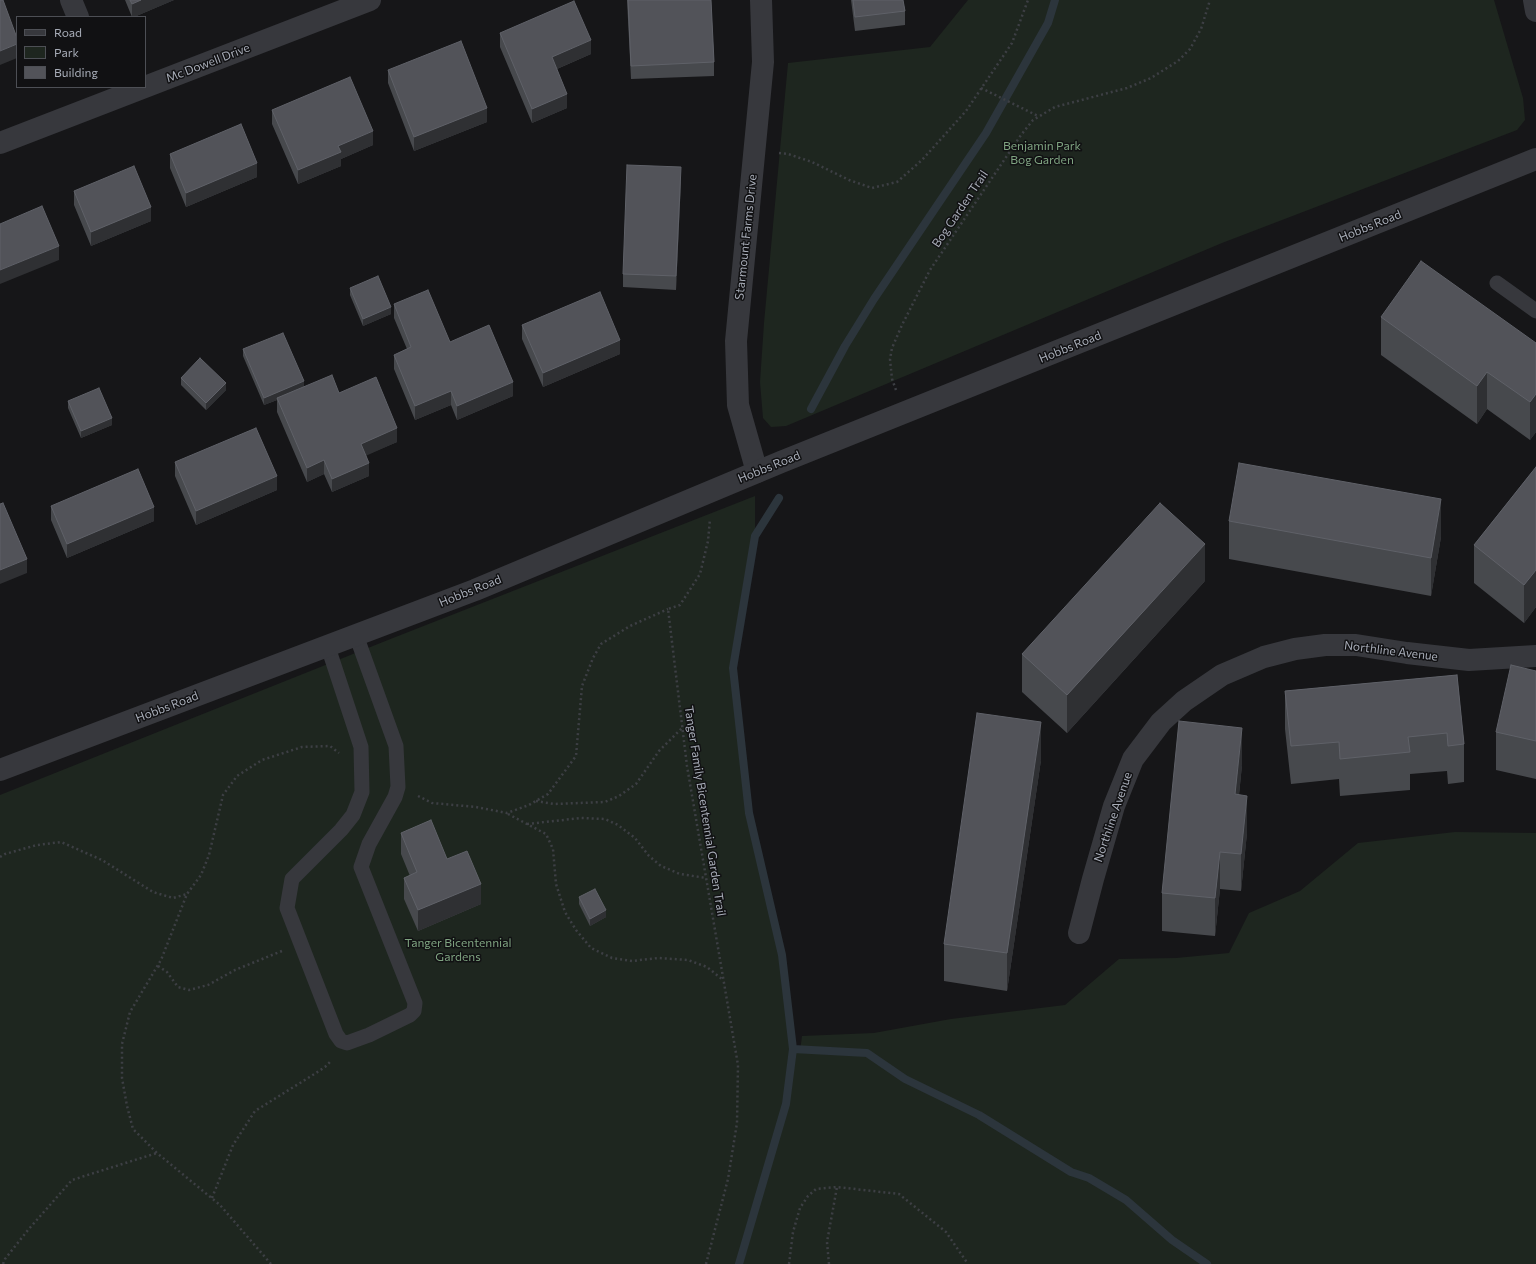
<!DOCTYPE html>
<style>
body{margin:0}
#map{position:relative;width:1536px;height:1264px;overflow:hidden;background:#161618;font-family:Commissioner,sans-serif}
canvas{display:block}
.legend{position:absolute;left:16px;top:16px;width:130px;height:72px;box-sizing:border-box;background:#111113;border:1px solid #4d4f55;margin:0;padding:5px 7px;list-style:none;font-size:12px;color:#a8adb8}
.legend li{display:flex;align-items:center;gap:8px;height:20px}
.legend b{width:20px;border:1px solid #4d4f55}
</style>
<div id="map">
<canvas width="1536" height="1264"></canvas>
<ul class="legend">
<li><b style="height:5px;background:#37383d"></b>Road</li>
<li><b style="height:11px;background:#1e261f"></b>Park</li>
<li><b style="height:11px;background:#525359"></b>Building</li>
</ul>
</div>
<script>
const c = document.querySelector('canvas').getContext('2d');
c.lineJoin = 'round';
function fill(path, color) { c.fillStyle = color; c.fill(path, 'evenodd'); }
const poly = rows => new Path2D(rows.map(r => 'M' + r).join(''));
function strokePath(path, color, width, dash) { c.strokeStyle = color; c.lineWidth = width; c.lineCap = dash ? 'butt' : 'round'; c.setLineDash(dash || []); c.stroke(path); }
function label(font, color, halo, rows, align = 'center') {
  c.font = font + ' Commissioner,sans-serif'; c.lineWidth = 3; c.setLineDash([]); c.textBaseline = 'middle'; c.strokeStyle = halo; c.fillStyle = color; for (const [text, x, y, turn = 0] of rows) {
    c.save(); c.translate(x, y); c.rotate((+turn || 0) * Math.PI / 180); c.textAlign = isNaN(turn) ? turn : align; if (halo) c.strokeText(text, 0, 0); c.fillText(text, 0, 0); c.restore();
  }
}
fill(poly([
 [968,0,1494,0,1523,98,1525,120,1517,130,1222,243,786,426,771,427,763,418,760,382,764,323,788,63,930,47],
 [755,496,755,536,733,668,749,813,782,955,793,1049,800,1051,802,1036,874,1033,951,1019,1065,1005,1119,959,1176,958,1229,953,1249,913,1300,891,1358,843,1455,832,1536,833,1536,1264,0,1264,0,795,393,638]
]), '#1e261f');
strokePath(poly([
 [811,409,845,346,874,299,986,133,1048,23,1055,0],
 [793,1049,867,1053,905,1079,979,1115,1071,1172,1089,1178,1126,1200,1172,1240,1207,1264],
 [739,1264,786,1104,793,1049,782,955,749,813,733,668,755,536,779,498]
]), '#2c353c', 8);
strokePath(poly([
 [981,88,1038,116],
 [779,153,788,154,812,162,849,180,872,188,897,182,922,160,966,111,1012,43,1028,0],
 [896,390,892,379,890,359,892,348,902,325,930,270,1021,135,1033,120,1055,107,1127,88,1151,78,1178,61,1190,49,1201,29,1210,0],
 [418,796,432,803,476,807,507,813,529,805,548,794,576,756,582,686,593,658,601,644,630,626,668,609],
 [536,801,554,804,605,802,619,796,636,784,659,751,682,728],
 [508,814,546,834,553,849,556,884,565,912,576,930,591,948,612,958,632,961,658,958,688,960,707,967,723,980],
 [527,824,581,818,605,819,618,825,635,838,649,856,661,866,680,874,706,878],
 [0,857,5,854,37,845,61,842,102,860,153,892,173,898,187,894],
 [158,966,167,972,178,987,189,990,208,985,235,970,282,951],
 [212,1198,233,1145,255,1111,316,1073,325,1067,331,1061],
 [3,1264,5,1259,28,1230,72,1180,157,1153],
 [271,1264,220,1205,157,1153,133,1129,127,1106,122,1078,122,1044,130,1012,161,960,187,894,201,875,209,855,223,795,237,776,262,760,302,747,330,746,339,753],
 [706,1264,728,1179,737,1123,738,1065,687,766,668,609,680,605,700,574,708,541,710,519],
 [789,1264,793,1232,800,1208,808,1196,816,1189,837,1187,899,1194,946,1232,968,1264],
 [829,1264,827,1242,837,1187]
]), '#3d3f44', 2.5, [2, 3]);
strokePath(poly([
 [1497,283,1536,311],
 [328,647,361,747,362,792,353,815,341,830,292,879,287,908,336,1034,341,1041,347,1043,369,1035,410,1015,414,1011,415,1003,361,867,369,844,395,797,398,787,396,746,356,635]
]), '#37383d', 15);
strokePath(poly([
 [71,0,78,17],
 [1534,0,1536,11],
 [0,143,370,0],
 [757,472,738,405,736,341,763,62,761,0],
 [1079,933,1093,879,1114,806,1133,759,1161,722,1184,701,1222,675,1264,657,1295,649,1325,645,1356,645,1407,653,1469,660,1536,656]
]), '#37383d', 22);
strokePath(poly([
 [0,770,475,590,781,462,1536,159]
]), '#37383d', 22);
fill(poly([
 [125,0,174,0,134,17,132,17],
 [627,0,711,0,714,62,714,76,631,79],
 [851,0,903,0,905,11,905,25,855,31],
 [500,33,591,54,557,69,567,108,532,123,500,47],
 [388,70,487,122,414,151,388,83],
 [272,110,373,145,341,159,341,166,298,184,272,124],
 [170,154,257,177,186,207,170,168],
 [681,181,676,290,623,287,623,274],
 [74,191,151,221,91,246,74,205],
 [350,288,391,314,363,326,350,295],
 [394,304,450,342,513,396,457,420,451,405,415,420,394,369,394,355,407,349,394,318],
 [1381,317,1536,343,1536,432,1530,440,1487,409,1477,424,1381,355],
 [522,325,620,354,543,387,522,339],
 [243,349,304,387,339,393,397,442,366,455,369,476,332,492,324,474,307,482,277,412,277,400,264,405,243,356],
 [181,378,226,390,206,410,181,385],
 [68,401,112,425,81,438,68,408],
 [175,462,277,490,196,525,175,476],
 [1536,467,1536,607,1524,623,1474,583,1474,545],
 [51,506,154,521,67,558,51,520],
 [1229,521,1441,537,1431,596,1229,559],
 [1205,581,1067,733,1022,692,1022,654],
 [1536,671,1536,779,1496,770,1496,732],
 [1457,675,1464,744,1464,782,1448,784,1447,771,1410,774,1410,790,1340,796,1339,779,1291,784,1285,729,1285,691],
 [1041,760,1007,991,944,981,944,944],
 [1242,765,1239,795,1247,833,1241,891,1220,889,1215,936,1162,931,1162,893],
 [401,833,447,859,481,904,418,931,404,899,404,878,410,876,401,854],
 [579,897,606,917,590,926,579,904]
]), '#47494d');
fill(poly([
 [141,0,174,0,134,17,132,17,132,4],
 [591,40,591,54,552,71,552,57],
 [17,44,17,58,0,65,0,51],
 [567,94,567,108,532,123,532,109],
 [487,108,487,122,414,151,414,137],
 [373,131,373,145,341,159,341,166,298,184,298,170,338,146],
 [257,163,257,177,186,207,186,193],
 [681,167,681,181,676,290,676,276],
 [151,207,151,221,91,246,91,232],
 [59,246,59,260,0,284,0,270],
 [391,307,391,314,363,326,363,319],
 [620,340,620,354,543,387,543,373],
 [1487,372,1487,409,1477,424,1477,386],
 [304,381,304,388,277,398,277,400,264,405,264,398],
 [513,382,513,396,457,420,457,406],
 [226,383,226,390,206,410,206,403],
 [451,391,451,405,415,420,415,406],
 [1536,394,1536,432,1530,440,1530,402],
 [112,418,112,425,81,438,81,431],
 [397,428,397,442,361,458,361,444],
 [324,460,324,474,307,482,307,468],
 [369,463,369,476,332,492,332,479],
 [277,476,277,490,196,525,196,511],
 [1441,499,1441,537,1431,596,1431,558],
 [154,507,154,521,67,558,67,544],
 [1205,544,1205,581,1067,733,1067,695],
 [27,559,27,573,0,584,0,570],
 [1536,570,1536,607,1524,623,1524,585],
 [1041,722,1041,760,1007,991,1007,953],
 [1242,728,1242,765,1235,832,1235,794],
 [1247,796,1247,833,1241,891,1241,854],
 [1220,852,1220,889,1215,936,1215,898],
 [481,884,481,904,418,931,418,910],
 [606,910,606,917,590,926,590,919]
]), '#2f3033');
const building = poly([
 [0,0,3,0,17,38,17,44,0,51,0,0],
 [130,0,141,0,132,4,130,0],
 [628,0,711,0,714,62,631,66,628,0],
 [853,0,903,0,905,11,855,17,853,0],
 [574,1,591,40,552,57,567,94,532,109,500,33,574,1],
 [461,41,487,108,414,137,388,70,461,41],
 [350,77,373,131,338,146,341,152,298,170,272,110,350,77],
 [241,124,257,163,186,193,170,154,241,124],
 [627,165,681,167,676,276,623,274,627,165],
 [134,166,151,207,91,232,74,191,134,166],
 [42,206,59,246,0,270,0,224,42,206],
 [1421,261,1536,343,1536,394,1530,402,1487,372,1477,386,1381,317,1421,261],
 [378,276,391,307,363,319,350,288,378,276],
 [428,290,450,342,489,325,513,382,457,406,451,391,415,406,394,355,411,347,394,304,428,290],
 [600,292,620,340,543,373,522,325,600,292],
 [283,333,304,381,264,398,243,349,283,333],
 [200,358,226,383,206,403,181,378,200,358],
 [332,375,339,393,376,377,397,428,361,444,369,463,332,479,324,460,307,468,277,398,332,375],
 [99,388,112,418,81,431,68,401,99,388],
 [256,428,277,476,196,511,175,462,256,428],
 [1239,463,1441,499,1431,558,1229,521,1239,463],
 [1536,467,1536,570,1524,585,1474,545,1536,467],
 [138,469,154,507,67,544,51,506,138,469],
 [3,503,27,559,0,570,0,504,3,503],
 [1160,503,1205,544,1067,695,1022,654,1160,503],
 [1511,665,1536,671,1536,741,1496,732,1511,665],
 [1457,675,1464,744,1448,746,1447,733,1408,737,1410,752,1340,759,1339,742,1291,746,1285,691,1457,675],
 [977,713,1041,722,1007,953,944,944,977,713],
 [1179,721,1242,728,1235,794,1247,796,1241,854,1220,852,1215,898,1162,893,1179,721],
 [431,820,447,859,467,851,481,884,418,910,404,878,417,872,401,833,431,820],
 [595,889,606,910,590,919,579,897,595,889]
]);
fill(building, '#525359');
strokePath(building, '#5f6168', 1);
label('12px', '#a8adb8', '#111113', [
 ["Mc Dowell Drive",208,63,-21],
 ["Bog Garden Trail",960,209,-56],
 ["Hobbs Road",1370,226,-22],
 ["Starmount Farms Drive",746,237,-84],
 ["Hobbs Road",1070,347,-22],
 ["Hobbs Road",769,467,-22],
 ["Hobbs Road",470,591,-22],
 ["Northline Avenue",1391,651,7],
 ["Hobbs Road",167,707,-21],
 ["Tanger Family Bicentennial Garden Trail",705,811,81],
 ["Northline Avenue",1113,817,-71]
]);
label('12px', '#7fa381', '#111113', [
 ["Benjamin Park",1042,146],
 ["Bog Garden",1042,160],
 ["Tanger Bicentennial",458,943],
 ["Gardens",458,957]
]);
</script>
